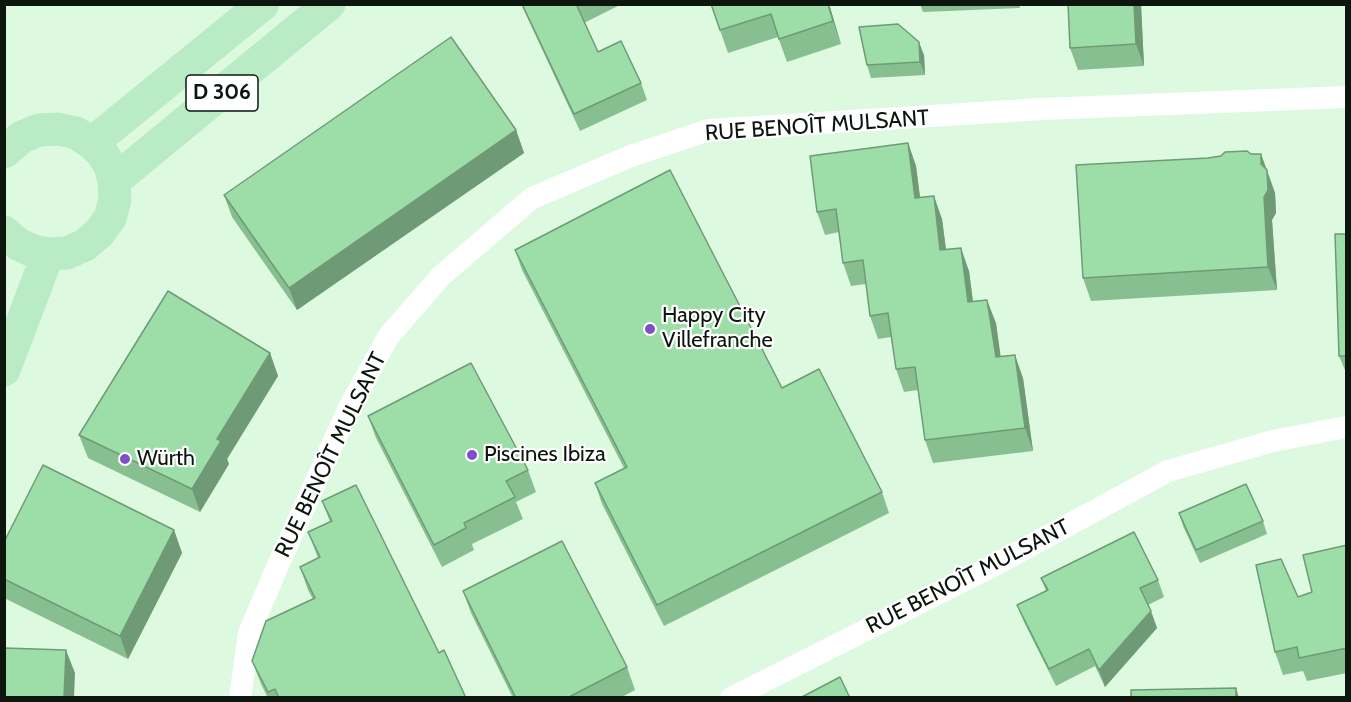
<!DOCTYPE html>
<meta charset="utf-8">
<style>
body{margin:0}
#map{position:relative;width:1351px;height:702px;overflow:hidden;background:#ddfae1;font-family:Cabin,sans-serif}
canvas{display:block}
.frame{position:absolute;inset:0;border:6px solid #0c160e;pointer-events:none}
</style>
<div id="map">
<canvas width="1351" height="702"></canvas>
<div class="frame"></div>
</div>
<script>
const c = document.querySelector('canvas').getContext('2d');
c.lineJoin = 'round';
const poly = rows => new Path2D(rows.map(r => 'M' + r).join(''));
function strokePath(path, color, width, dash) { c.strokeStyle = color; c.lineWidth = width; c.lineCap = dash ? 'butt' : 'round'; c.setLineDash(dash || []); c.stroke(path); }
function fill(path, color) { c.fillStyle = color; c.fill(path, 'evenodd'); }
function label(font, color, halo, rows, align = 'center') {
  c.font = font + ' Cabin,sans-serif'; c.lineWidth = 4.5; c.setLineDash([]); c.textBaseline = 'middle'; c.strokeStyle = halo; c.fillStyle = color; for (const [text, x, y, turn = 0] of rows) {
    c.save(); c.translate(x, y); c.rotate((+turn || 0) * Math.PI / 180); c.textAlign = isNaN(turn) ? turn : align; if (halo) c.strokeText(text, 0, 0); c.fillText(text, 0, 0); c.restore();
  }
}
strokePath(poly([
 [240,698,249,633,279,563,348,410,388,337,441,276,532,198,631,156,709,130,1042,109,1346,97],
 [731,698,991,567,1168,471,1273,441,1346,427]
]), '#fff', 22);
strokePath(poly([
 [92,143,263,4],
 [4,152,22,137,39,130,58,129,76,133,92,143,102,153,110,166,114,181,115,200,110,218,99,233,85,245,67,253,48,254,33,251,18,244,4,232],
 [114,181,329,4],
 [4,370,48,254]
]), '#b9ecc4', 33);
fill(poly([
 [521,4,622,4,584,23,598,52,641,83,647,100,580,131],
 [711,4,829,4,841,44,787,62,778,37,728,53],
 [920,4,1019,4,1020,8,923,12],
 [1068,4,1141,4,1144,66,1078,70,1070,48],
 [924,55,925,75,871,78,867,65],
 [516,130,524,153,297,310,232,217,224,195],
 [908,143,916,166,920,197,942,219,946,250,969,271,973,302,996,323,1000,357,1023,378,1033,451,933,463,925,440,918,390,904,392,896,369,891,337,878,339,870,316,866,284,851,286,843,263,839,232,825,235,817,212],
 [1251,154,1261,154,1275,193,1276,213,1272,220,1277,290,1091,301,1083,278],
 [1347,234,1347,375,1339,356],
 [515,250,782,388,882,492,889,513,664,626,602,504,595,483,624,468,522,270],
 [270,353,278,376,227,459,229,464,200,512,88,458,79,435],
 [368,416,528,470,536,492,516,502,523,519,472,544,474,550,442,567,376,438],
 [322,501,439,653,466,698,268,698,261,684,252,661,313,599,308,590,300,567,318,558,308,532,330,522],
 [1179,513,1263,521,1267,534,1200,563,1183,526],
 [174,530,182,553,128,659,4,598,4,542],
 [1347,545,1347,673,1307,681,1303,671,1283,675,1275,652,1298,597,1312,592],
 [1041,578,1158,580,1164,597,1148,605,1157,628,1105,687,1095,666,1056,686,1024,622,1017,605,1046,591],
 [463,591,627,667,635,690,620,698,513,698,471,613]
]), '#87bf90');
fill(poly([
 [828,4,829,4,841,44,833,21],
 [1134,4,1141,4,1144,66,1136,44],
 [919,42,924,55,925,75,920,62],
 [516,130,524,153,297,310,289,288],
 [908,143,916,166,923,221,915,198],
 [1261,154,1275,193,1276,213,1272,220,1277,290,1268,267],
 [934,196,942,219,949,273,940,250],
 [961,248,969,271,976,325,968,302],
 [987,300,996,323,1004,380,996,357],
 [270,353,278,376,227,459,229,464,200,512,192,489,217,439],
 [1015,355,1023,378,1033,451,1025,428],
 [174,530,182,553,128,659,120,636],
 [1151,611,1157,628,1105,687,1099,670],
 [66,650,75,673,74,698,64,698],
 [1236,688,1239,698,1236,698]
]), '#6e9b76');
const building = poly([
 [522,4,581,4,577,6,598,52,621,41,641,83,574,114,522,4],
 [711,4,828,4,833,21,779,39,771,14,720,30,711,4],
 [1068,4,1134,4,1136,44,1070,48,1068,4],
 [898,24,919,42,920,62,867,65,859,27,898,24],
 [451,37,516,130,289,288,224,195,451,37],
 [908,143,915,198,934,196,940,250,961,248,968,302,987,300,996,357,1015,355,1025,428,925,440,915,367,896,369,888,313,870,316,863,260,843,263,836,209,817,212,810,156,908,143],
 [1247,151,1251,154,1261,154,1261,164,1267,170,1268,190,1264,197,1268,267,1083,278,1076,165,1208,158,1221,156,1225,152,1247,151],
 [670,170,782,388,819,369,882,492,657,605,595,483,627,467,515,250,670,170],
 [1335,234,1347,234,1347,356,1339,356,1335,234],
 [168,291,270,353,217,439,221,441,192,489,79,435,168,291],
 [471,363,528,470,506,481,515,497,464,523,466,528,434,545,368,416,471,363],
 [43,465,174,530,120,636,4,579,4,542,43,465],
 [1246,484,1263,521,1196,550,1179,513,1246,484],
 [356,485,439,653,444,650,466,698,279,698,275,689,268,692,252,661,266,621,315,598,300,567,320,557,308,532,332,521,322,501,356,485],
 [1134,532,1158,580,1140,588,1151,611,1099,670,1089,649,1049,669,1017,605,1048,590,1041,578,1134,532],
 [562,541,627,667,567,698,516,698,463,591,562,541],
 [1347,545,1347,648,1299,658,1297,647,1275,652,1256,565,1281,559,1298,597,1312,592,1303,555,1347,545],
 [4,648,66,650,64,698,4,698,4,648],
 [840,677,850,698,800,698,840,677],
 [1236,688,1236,698,1131,698,1131,690,1236,688]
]);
fill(building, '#9ddea8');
strokePath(building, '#6e9b76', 1.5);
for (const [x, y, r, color] of [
 [650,329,6,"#804fc7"],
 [472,455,6,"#804fc7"],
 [125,459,6,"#804fc7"]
]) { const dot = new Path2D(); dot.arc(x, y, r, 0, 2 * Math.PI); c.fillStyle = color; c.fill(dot); strokePath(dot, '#fff', 2); }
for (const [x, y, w] of [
 [222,93,72]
]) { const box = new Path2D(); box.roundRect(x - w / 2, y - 18, w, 36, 4.5); c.fillStyle = '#fff'; c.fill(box); strokePath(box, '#0c160e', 1.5); }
label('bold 21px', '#0c160e', null, [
 ["D 306",222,93]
]);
label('22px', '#0c160e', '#fff', [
 ["RUE BENOÎT MULSANT",817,126,-4],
 ["RUE BENOÎT MULSANT",331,455,-64],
 ["RUE BENOÎT MULSANT",968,577,-27]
]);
label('22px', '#0c160e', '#fff', [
 ["Happy City",662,316],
 ["Villefranche",662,341],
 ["Piscines Ibiza",484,455],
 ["Würth",137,459]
], 'left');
</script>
